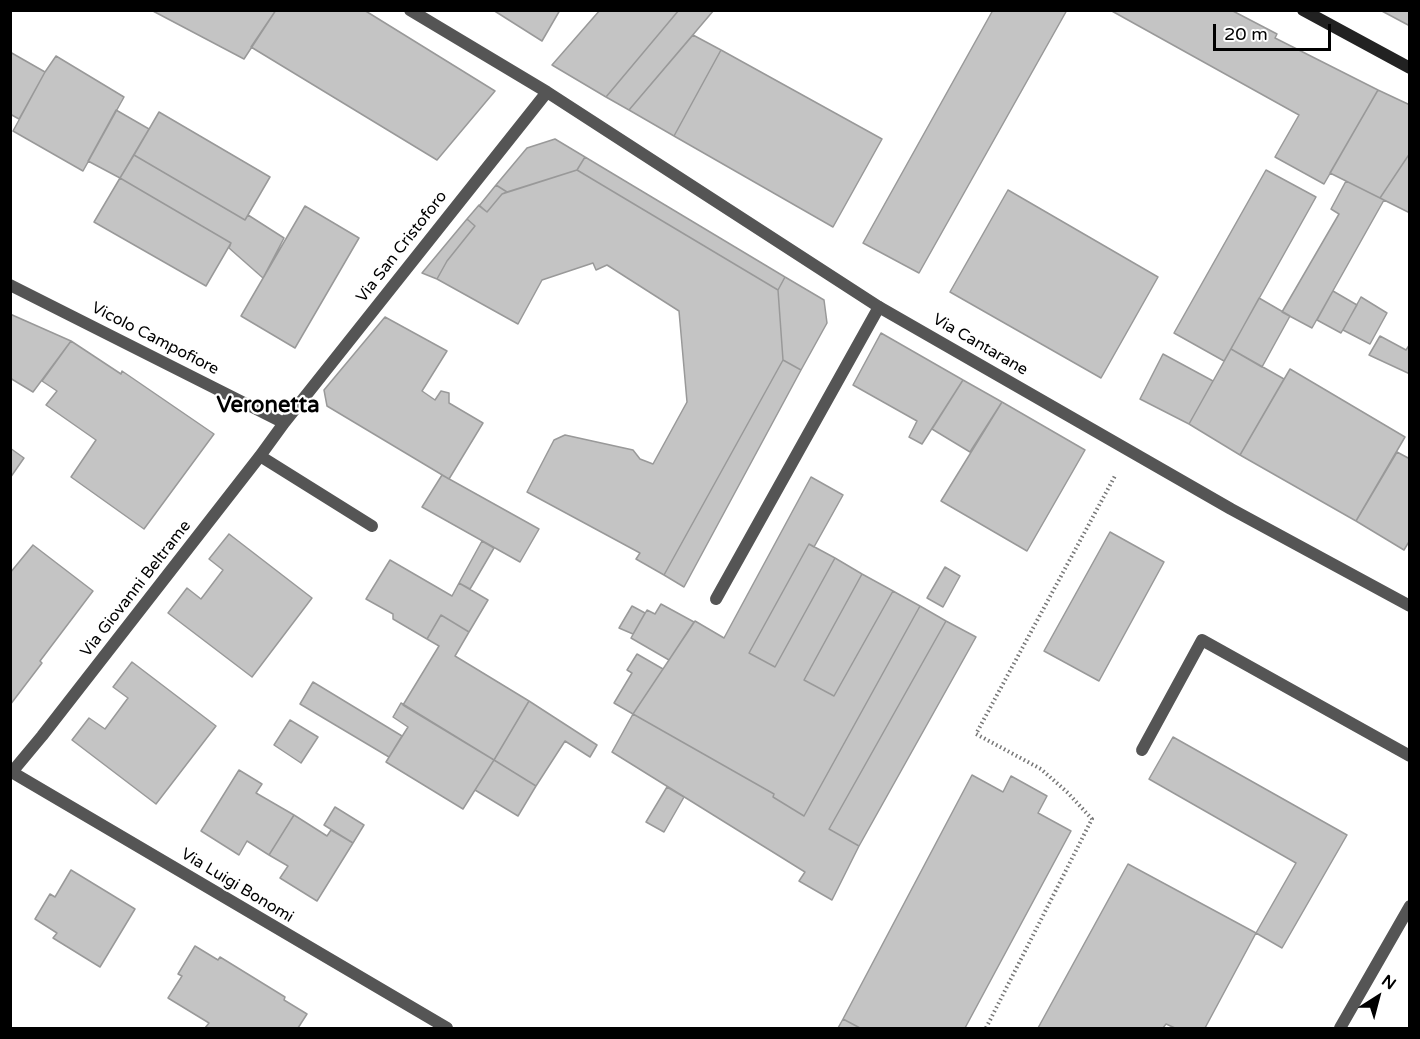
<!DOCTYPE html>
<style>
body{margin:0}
#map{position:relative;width:1420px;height:1039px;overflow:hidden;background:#fff;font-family:"Varela Round",sans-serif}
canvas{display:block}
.frame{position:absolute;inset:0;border:12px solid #000;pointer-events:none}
.north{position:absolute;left:1348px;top:967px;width:60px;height:60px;-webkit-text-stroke:4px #fff;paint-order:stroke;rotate:36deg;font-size:16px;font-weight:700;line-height:24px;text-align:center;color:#000}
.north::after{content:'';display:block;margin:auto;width:21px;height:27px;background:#000;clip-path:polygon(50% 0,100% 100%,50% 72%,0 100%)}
.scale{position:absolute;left:1213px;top:24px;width:118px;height:27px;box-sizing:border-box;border:3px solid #000;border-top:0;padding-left:8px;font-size:18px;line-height:21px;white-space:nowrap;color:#000;-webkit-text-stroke:4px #fff;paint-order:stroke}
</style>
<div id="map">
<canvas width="1420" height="1039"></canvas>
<div class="frame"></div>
<div class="north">N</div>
<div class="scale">20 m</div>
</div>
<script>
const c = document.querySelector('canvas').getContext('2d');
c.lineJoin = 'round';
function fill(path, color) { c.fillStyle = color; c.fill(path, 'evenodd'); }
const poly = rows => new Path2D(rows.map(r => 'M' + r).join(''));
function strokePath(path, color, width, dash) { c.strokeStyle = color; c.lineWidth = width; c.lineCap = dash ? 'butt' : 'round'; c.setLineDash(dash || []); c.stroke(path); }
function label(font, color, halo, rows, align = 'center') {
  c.font = font + ' "Varela Round",sans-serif'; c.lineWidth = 4.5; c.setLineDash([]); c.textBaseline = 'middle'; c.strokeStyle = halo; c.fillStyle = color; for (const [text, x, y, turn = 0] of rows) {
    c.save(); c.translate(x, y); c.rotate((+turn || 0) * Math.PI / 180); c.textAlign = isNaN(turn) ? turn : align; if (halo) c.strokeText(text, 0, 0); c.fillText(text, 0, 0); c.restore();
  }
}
const building = poly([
 [151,10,276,10,244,59,151,10],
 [276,10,364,10,495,91,437,160,251,47,276,10],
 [493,10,560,10,542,41,493,10],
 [600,10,679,10,606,97,552,65,600,10],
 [679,10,714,10,629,110,606,97,679,10],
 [993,10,1067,10,919,273,863,243,993,10],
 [1110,10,1231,10,1277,34,1275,38,1378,90,1324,184,1275,157,1299,115,1110,10],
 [1380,10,1410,10,1410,26,1380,10],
 [693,35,721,50,674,136,629,110,693,35],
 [721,50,882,139,833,227,674,136,721,50],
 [10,52,45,72,19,119,10,114,10,52],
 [56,56,124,97,83,171,13,131,45,72,56,56],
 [1378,90,1410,105,1410,153,1380,198,1330,173,1378,90],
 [116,110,149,129,120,178,88,161,116,110],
 [159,112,270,177,245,220,134,155,159,112],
 [555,139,585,157,577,170,507,192,496,185,527,148,555,139],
 [1410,153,1410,213,1380,198,1410,153],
 [134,155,245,220,248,215,284,238,263,278,229,248,231,243,120,178,134,155],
 [585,157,785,277,778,290,577,170,585,157],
 [577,170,778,290,783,360,664,575,636,559,640,553,527,492,554,440,565,435,633,450,640,459,653,464,687,402,679,311,607,265,596,270,593,263,542,280,518,324,437,279,447,261,475,226,467,219,479,205,487,212,502,194,577,170],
 [1266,170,1316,197,1224,361,1174,333,1266,170],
 [120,178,231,243,206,286,94,222,120,178],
 [1346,181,1384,200,1312,328,1282,312,1339,214,1331,209,1346,181],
 [496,185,507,192,502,194,487,212,479,206,496,185],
 [1008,190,1158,277,1101,378,950,292,1008,190],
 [305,206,359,238,295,348,241,316,305,206],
 [467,219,475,226,447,261,437,279,422,273,467,219],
 [785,277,824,300,827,323,801,370,783,360,778,290,785,277],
 [1333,291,1357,305,1341,333,1317,320,1333,291],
 [1361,297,1387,313,1370,344,1343,330,1361,297],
 [1259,298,1290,316,1262,367,1231,349,1259,298],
 [10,314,71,341,33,392,10,378,10,314],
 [385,317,447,351,422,391,435,400,441,391,449,393,449,403,483,423,449,479,327,406,324,390,385,317],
 [881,333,963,380,922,444,909,437,917,421,853,385,881,333],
 [1380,336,1406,350,1410,344,1410,374,1369,355,1380,336],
 [71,341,121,374,122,371,214,434,144,529,71,477,96,440,46,405,57,391,42,381,71,341],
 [1231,349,1284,379,1240,455,1189,424,1231,349],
 [1163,354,1213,381,1189,424,1140,399,1163,354],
 [783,360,801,370,684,587,664,575,783,360],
 [1290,369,1405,437,1356,521,1240,455,1290,369],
 [963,380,1002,402,970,452,932,429,963,380],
 [1002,402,1085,450,1027,551,941,501,1002,402],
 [10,448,24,458,10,478,10,448],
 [1397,452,1410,459,1410,540,1404,550,1356,521,1397,452],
 [442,475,539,529,520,562,422,507,442,475],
 [811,477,843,495,814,547,809,544,749,653,775,667,835,558,862,574,804,680,834,696,893,591,920,606,804,816,773,797,774,794,633,714,695,621,724,638,811,477],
 [1110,532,1164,562,1099,681,1044,651,1110,532],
 [229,534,312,598,252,677,168,613,187,588,201,599,223,570,209,559,229,534],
 [482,541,494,548,470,589,459,583,482,541],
 [809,544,835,558,775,667,749,653,809,544],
 [33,545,93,591,40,661,42,663,10,705,10,573,33,545],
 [390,560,452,596,459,583,488,600,469,632,441,615,427,639,393,619,393,614,366,599,390,560],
 [945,567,960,576,943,607,927,598,945,567],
 [862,574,893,591,834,696,804,680,862,574],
 [661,604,694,622,669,660,631,638,647,610,655,614,661,604],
 [632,606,645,613,633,634,619,628,632,606],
 [920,606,946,621,829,829,859,846,832,900,799,881,805,872,612,752,633,714,774,794,773,797,804,816,920,606],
 [441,615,469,632,455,656,529,701,494,760,403,705,439,646,427,639,441,615],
 [946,621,976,637,859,846,829,829,946,621],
 [637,654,663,669,633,714,614,703,632,673,627,670,637,654],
 [132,662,216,726,156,804,72,740,89,718,105,729,128,698,113,687,132,662],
 [313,682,402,736,389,757,300,704,313,682],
 [529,701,597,745,590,757,565,741,536,786,494,760,529,701],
 [401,703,494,760,463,809,386,762,408,727,393,717,401,703],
 [290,720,318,737,301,763,274,745,290,720],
 [1173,737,1347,835,1282,948,1256,933,1296,863,1149,779,1173,737],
 [494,760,536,786,518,816,475,790,494,760],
 [239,770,262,784,256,793,294,815,269,855,247,841,239,855,201,831,239,770],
 [972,775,1003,792,1011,776,1047,796,1038,813,1071,831,965,1028,860,1028,843,1019,972,775],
 [667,787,684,797,664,832,646,822,667,787],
 [335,807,364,825,353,843,324,825,335,807],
 [294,815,327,836,331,830,353,843,317,901,280,878,288,866,269,855,294,815],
 [1128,864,1256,933,1205,1028,1175,1028,1166,1024,1163,1028,1038,1028,1128,864],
 [71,870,135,909,100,967,53,938,57,933,35,919,50,894,55,897,71,870],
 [195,946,218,960,220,957,285,997,284,1000,307,1014,298,1028,205,1028,209,1023,168,998,182,976,178,974,195,946],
 [843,1019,860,1028,838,1028,843,1019]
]);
fill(building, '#c4c4c4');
strokePath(building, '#999', 1.5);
strokePath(poly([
 [986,1028,1092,819,1068,793,1041,769,976,734,1116,474]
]), '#777', 4, [1.5, 3]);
strokePath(poly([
 [716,599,879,307],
 [1142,750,1202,640,1410,756],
 [1340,1028,1410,906]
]), '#555', 12);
strokePath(poly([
 [410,10,547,92,879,307,1231,509,1410,606],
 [10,285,284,423],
 [260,456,372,526],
 [10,771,447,1028],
 [12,772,42,736,260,456,284,423,547,92]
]), '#555', 12);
strokePath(poly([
 [1303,10,1410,68]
]), '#222', 12);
label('16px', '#000', '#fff', [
 ["Via San Cristoforo",402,247,-52],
 ["Vicolo Campofiore",155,339,27],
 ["Via Cantarane",980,345,30],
 ["Via Giovanni Beltrame",136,589,-52],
 ["Via Luigi Bonomi",237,886,31]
]);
label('bold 22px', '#000', '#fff', [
 ["Veronetta",268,406]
]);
</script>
